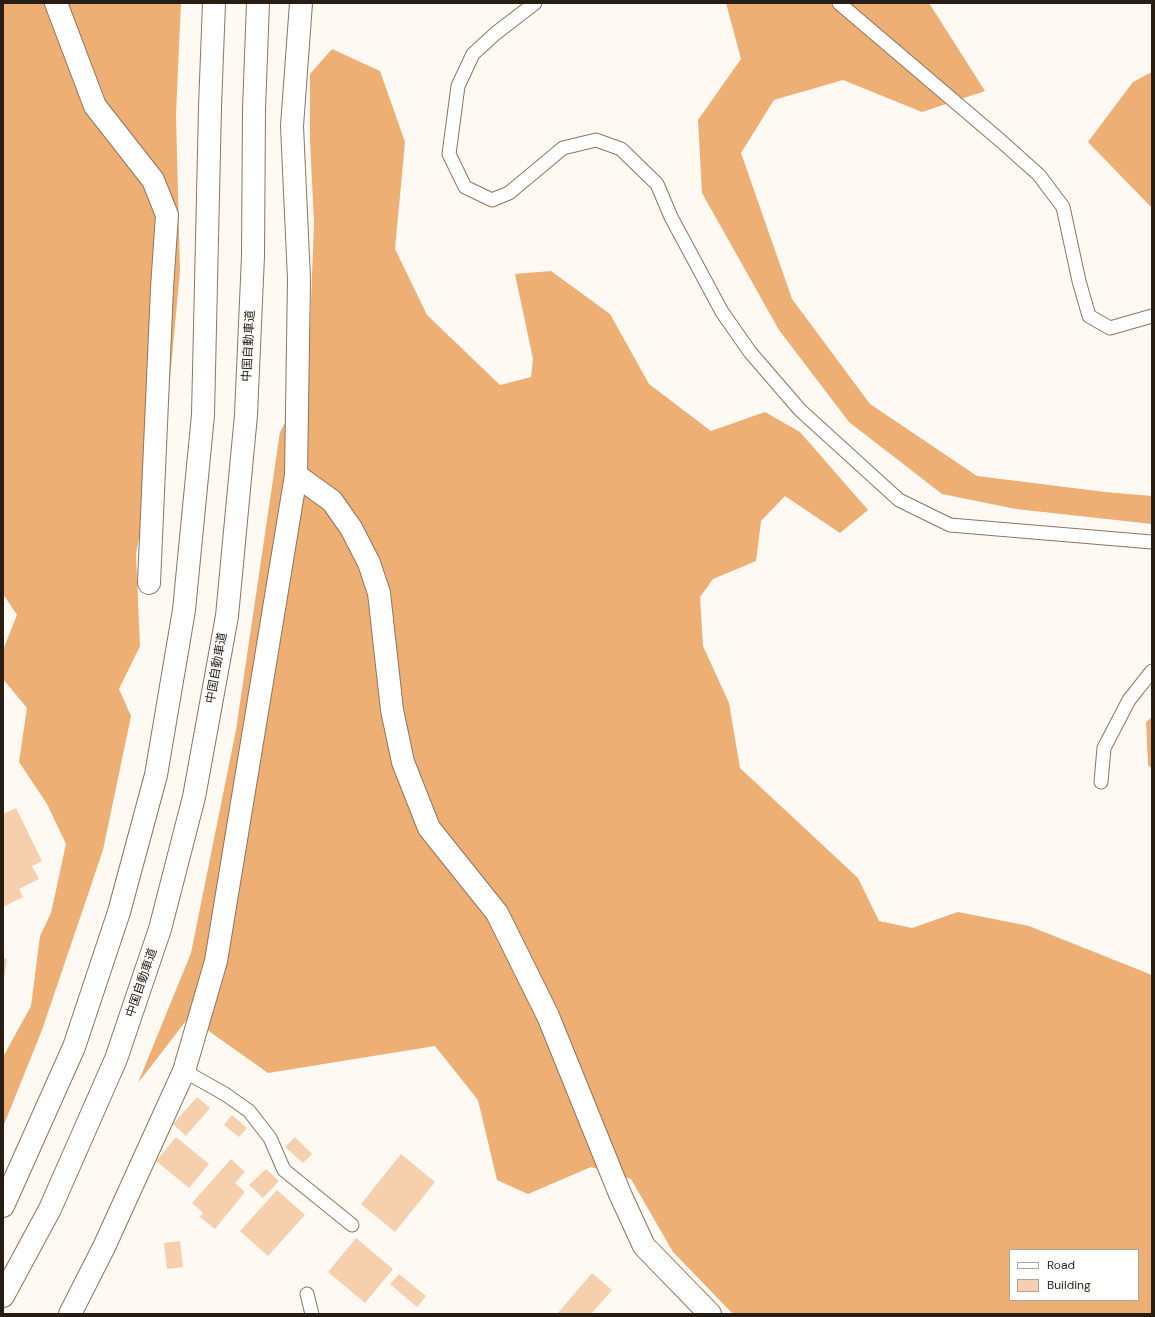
<!DOCTYPE html>
<meta charset="utf-8">
<style>
body{margin:0}
#map{position:relative;width:1155px;height:1317px;overflow:hidden;background:#fff9f3;font-family:"DM Sans",sans-serif}
canvas{display:block}
.frame{position:absolute;inset:0;border:4px solid #271d13;pointer-events:none}
.legend{position:absolute;left:1009px;top:1249px;width:130px;height:52px;box-sizing:border-box;background:#fff;border:1px solid #a9a5a1;margin:0;padding:5px 7px;list-style:none;font-size:12px;color:#271d13}
.legend li{display:flex;align-items:center;gap:8px;height:20px}
.legend b{width:20px;border:1px solid #a9a5a1}
</style>
<div id="map">
<canvas width="1155" height="1317"></canvas>
<div class="frame"></div>
<ul class="legend">
<li><b style="height:5px;background:#fff"></b>Road</li>
<li><b style="height:11px;background:#f6d0ad"></b>Building</li>
</ul>
</div>
<script>
const c = document.querySelector('canvas').getContext('2d');
c.lineJoin = 'round';
function fill(path, color) { c.fillStyle = color; c.fill(path, 'evenodd'); }
const poly = rows => new Path2D(rows.map(r => 'M' + r).join(''));
function strokePath(path, color, width, dash) { c.strokeStyle = color; c.lineWidth = width; c.lineCap = dash ? 'butt' : 'round'; c.setLineDash(dash || []); c.stroke(path); }
function label(font, color, halo, rows, align = 'center') {
  c.font = font + ' "DM Sans","Noto Sans JP",sans-serif'; c.lineWidth = 4; c.setLineDash([]); c.textBaseline = 'middle'; c.strokeStyle = halo; c.fillStyle = color; for (const [text, x, y, turn = 0] of rows) {
    c.save(); c.translate(x, y); c.rotate((+turn || 0) * Math.PI / 180); c.textAlign = isNaN(turn) ? turn : align; if (halo) c.strokeText(text, 0, 0); c.fillText(text, 0, 0); c.restore();
  }
}
fill(poly([
 [3,3,181,3,176,114,180,271,168,400,136,553,140,646,119,689,131,716,103,850,42,1030,3,1127,3,1057,31,1006,40,936,51,913,66,844,47,804,19,762,27,708,3,679,3,650,17,615,3,594],
 [726,3,929,3,985,91,922,112,843,80,774,100,741,153,792,299,870,404,977,476,1105,492,1152,496,1152,524,1016,509,942,494,849,422,779,330,702,193,698,120,741,59],
 [332,49,380,71,405,142,395,249,427,315,500,385,531,377,533,359,515,274,551,271,610,314,649,384,711,431,765,412,800,432,868,510,840,533,785,496,761,521,756,561,713,579,700,597,703,646,729,703,740,768,858,878,879,921,912,928,958,912,1029,926,1152,975,1152,1314,733,1314,673,1252,631,1179,591,1167,528,1194,497,1180,478,1100,435,1046,268,1073,189,1017,138,1083,191,953,236,730,280,432,308,379,314,223,310,140,310,74],
 [1010,1250,1138,1250,1138,1300,1010,1300],
 [1152,72,1152,208,1088,142,1133,82],
 [1152,717,1152,769,1148,765,1146,722]
]), '#eeaf75');
fill(poly([
 [16,808,42,861,32,866,39,879,19,889,23,897,3,907,3,814],
 [3,958,7,959,4,977,3,977],
 [197,1097,210,1108,186,1136,173,1124],
 [232,1115,247,1128,239,1137,224,1125],
 [176,1137,209,1164,189,1188,156,1161],
 [295,1137,312,1154,303,1163,285,1147],
 [401,1154,435,1182,395,1232,361,1204],
 [231,1159,245,1172,235,1183,245,1192,215,1229,200,1217,203,1213,192,1203],
 [266,1169,279,1181,263,1198,249,1185],
 [277,1190,305,1215,268,1256,240,1231],
 [356,1238,393,1269,365,1303,328,1272],
 [180,1241,183,1267,167,1269,164,1243],
 [592,1273,612,1290,591,1314,557,1314],
 [399,1274,426,1296,417,1307,390,1284]
]), '#f6d0ad');
const lane = poly([
 [535,3,496,33,473,54,458,86,449,154,465,187,492,200,509,193,563,148,596,140,621,149,657,184,671,217,722,312,750,352,800,410,899,500,950,525,1152,542],
 [839,3,1001,141,1039,175,1063,207,1079,281,1089,316,1110,328,1152,316],
 [1101,782,1104,748,1129,700,1152,671],
 [184,1071,225,1094,249,1111,270,1138,284,1170,352,1225],
 [307,1294,312,1314]
]);
const street = poly([
 [56,3,95,106,153,180,167,215,162,288,149,583],
 [296,475,332,501,351,528,369,563,379,593,392,710,403,762,429,828,497,913,548,1016,620,1194,644,1246,710,1314],
 [70,1314,104,1247,184,1071,216,961,296,475,299,279,292,126,301,3]
]);
const highway = poly([
 [3,1206,74,1047,119,912,156,775,184,610,203,415,210,107,214,3],
 [3,1296,50,1209,116,1059,160,929,194,797,227,616,246,415,253,256,254,109,258,3]
]);
strokePath(lane, '#8f755d', 15);
strokePath(street, '#8f755d', 24);
strokePath(highway, '#8f755d', 24);
strokePath(lane, '#fff', 13);
strokePath(street, '#fff', 22);
strokePath(highway, '#fff', 22);
label('12px', '#271d13', '#fff', [
 ["中国自動車道",249,346,-87],
 ["中国自動車道",217,668,-80],
 ["中国自動車道",142,983,-71]
]);
</script>
